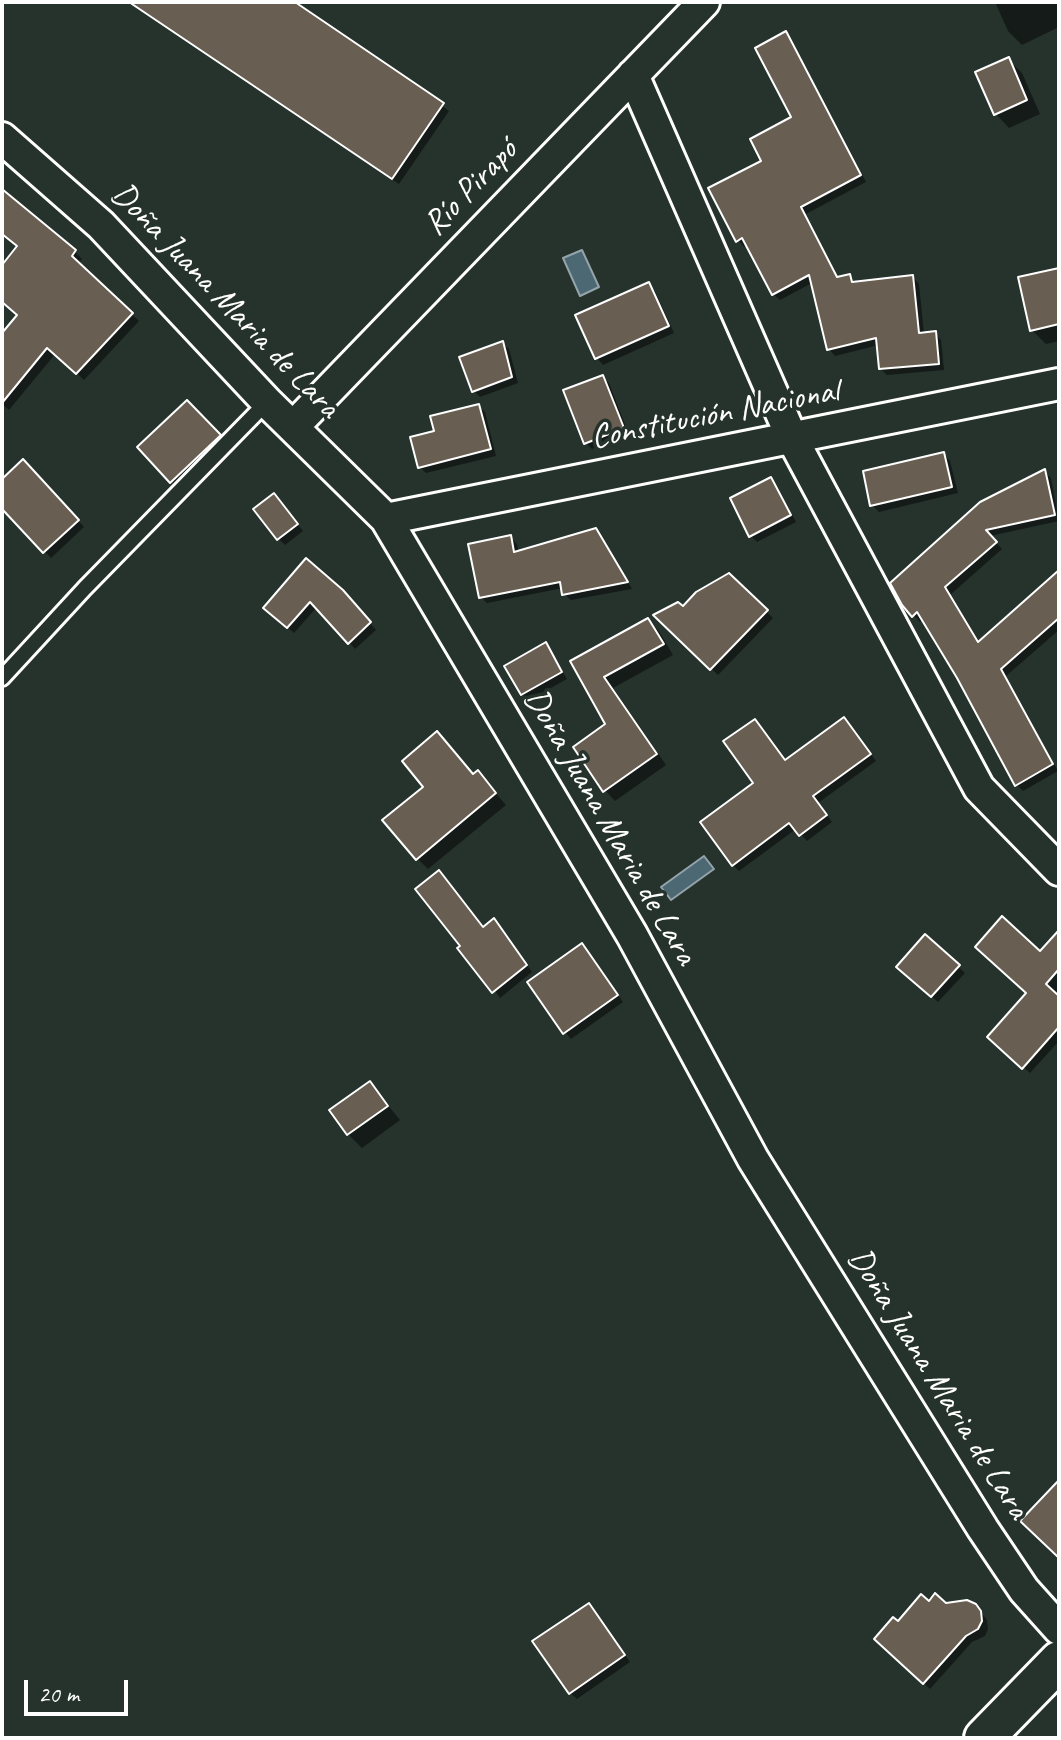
<!DOCTYPE html>
<meta charset="utf-8">
<style>
body{margin:0}
#map{position:relative;width:1061px;height:1740px;overflow:hidden;background:#26332d;font-family:Caveat,sans-serif}
canvas{display:block}
.frame{position:absolute;inset:0;border:4px solid #fff;pointer-events:none}
.scale{position:absolute;left:24px;top:1680px;width:104px;height:36px;box-sizing:border-box;border:4px solid #fff;border-top:0;padding-left:10px;font-size:24px;line-height:28px;white-space:nowrap;color:#fff;-webkit-text-stroke:6px #26332d;paint-order:stroke}
</style>
<div id="map">
<canvas width="1061" height="1740"></canvas>
<div class="frame"></div>
<div class="scale">20 m</div>
</div>
<script>
const c = document.querySelector('canvas').getContext('2d');
c.lineJoin = 'round';
function fill(path, color) { c.fillStyle = color; c.fill(path, 'evenodd'); }
const poly = rows => new Path2D(rows.map(r => 'M' + r).join(''));
function strokePath(path, color, width, dash) { c.strokeStyle = color; c.lineWidth = width; c.lineCap = dash ? 'butt' : 'round'; c.setLineDash(dash || []); c.stroke(path); }
function label(font, color, halo, rows, align = 'center') {
  c.font = font + ' Caveat,sans-serif'; c.lineWidth = 7; c.setLineDash([]); c.textBaseline = 'middle'; c.strokeStyle = halo; c.fillStyle = color; for (const [text, x, y, turn = 0] of rows) {
    c.save(); c.translate(x, y); c.rotate((+turn || 0) * Math.PI / 180); c.textAlign = isNaN(turn) ? turn : align; if (halo) c.strokeText(text, 0, 0); c.fillText(text, 0, 0); c.restore();
  }
}
const water = poly([
 [582,250,599,287,580,296,563,258,582,250],
 [704,856,714,869,671,900,661,887,704,856]
]);
fill(water, '#4c6872');
strokePath(water, '#94a4aa', 2);
fill(poly([
 [152,2,291,2,449,111,399,184,152,18],
 [995,2,1059,2,1059,27,1022,45,1008,31],
 [786,34,792,40,866,182,806,214,839,279,849,276,856,284,913,277,919,284,924,334,935,333,941,340,944,370,887,375,881,369,879,345,835,356,829,349,812,283,780,300,773,294,748,245,744,247,738,240,763,161,794,118],
 [1008,59,1022,73,1040,114,1009,128,996,114],
 [2,194,75,252,82,259,78,264,139,321,84,380,56,353,9,410,2,404,2,336,19,315,2,301,2,268,19,247,2,233],
 [1059,270,1059,341,1046,344,1032,330],
 [649,284,655,291,674,333,603,365,597,358],
 [502,343,509,349,518,383,480,397,474,391],
 [602,377,609,383,629,435,592,449,586,443],
 [187,403,226,443,178,488,140,447],
 [478,406,485,412,496,456,426,473,420,467,437,432],
 [944,454,950,461,958,493,879,512,872,505],
 [23,462,84,527,51,558,2,506,2,481],
 [1045,472,1051,478,1059,521,990,536,1002,549,950,595,980,643,1059,573,1059,630,1006,676,1058,771,1023,791,1016,784,959,677,923,619,920,622,903,604],
 [771,479,777,486,796,522,757,542,751,536],
 [280,502,303,531,285,545,279,539],
 [596,530,602,537,632,589,571,600,564,594,563,588,487,603,481,597,510,537,517,544,519,553],
 [306,561,349,599,376,630,355,649,317,607,294,633,272,614],
 [729,576,773,618,718,675,656,616,683,609],
 [648,620,659,631,673,655,613,688,666,765,615,801,605,790,608,725,573,662],
 [546,645,567,679,529,700,522,694],
 [755,721,786,762,850,726,876,761,818,803,832,822,807,841,796,829,739,871,733,865,756,784],
 [478,773,506,805,428,869,417,858],
 [500,927,532,972,500,998,463,946,484,929],
 [926,937,965,973,938,1002,905,973],
 [1059,937,1059,1041,1030,1073,996,1043,1028,994],
 [588,952,623,1002,571,1039,565,1032],
 [370,1083,400,1120,362,1148,348,1134],
 [929,1604,975,1605,987,1620,988,1629,985,1636,972,1642,930,1689,876,1639],
 [589,1606,630,1662,577,1699,570,1693]
]), '#0007');
const building = poly([
 [129,2,295,2,444,103,392,179,129,2],
 [786,31,861,175,801,207,837,277,850,274,852,282,913,275,919,333,936,331,939,364,879,369,876,338,827,350,809,275,772,295,742,238,736,242,708,188,761,161,750,139,791,117,755,48,786,31],
 [1009,57,1027,100,994,115,975,72,1009,57],
 [2,189,76,250,72,256,133,313,76,374,47,348,2,403,2,333,17,315,2,302,2,265,17,246,2,234,2,189],
 [1059,268,1059,324,1030,331,1018,277,1059,268],
 [649,282,669,326,595,359,575,315,649,282],
 [503,341,512,377,472,392,459,357,503,341],
 [603,375,624,428,584,444,563,390,603,375],
 [187,400,221,435,170,483,137,447,187,400],
 [479,404,491,449,418,468,410,437,434,431,430,416,479,404],
 [944,452,952,487,870,506,863,471,944,452],
 [23,459,79,520,43,553,2,509,2,479,23,459],
 [1045,469,1055,515,986,530,997,542,945,587,978,642,1059,570,1059,618,1001,669,1053,764,1015,786,957,678,917,612,912,617,902,605,890,583,980,502,1045,469],
 [771,477,791,515,749,537,730,498,771,477],
 [274,493,298,524,277,540,253,509,274,493],
 [596,528,628,582,562,595,560,582,479,598,468,544,511,535,514,552,596,528],
 [306,558,343,590,371,622,348,644,310,602,287,628,263,608,306,558],
 [729,573,768,610,710,670,653,615,678,602,683,606,696,592,729,573],
 [648,618,664,644,604,677,657,754,603,792,573,747,605,724,570,661,648,618],
 [546,642,562,672,521,695,504,666,546,642],
 [844,717,871,754,813,796,827,815,799,836,789,823,732,866,700,822,753,783,723,741,755,719,785,760,844,717],
 [437,731,473,774,478,770,496,793,416,860,382,820,423,787,402,761,437,731],
 [439,870,483,927,494,918,527,965,492,993,457,948,460,946,415,889,439,870],
 [1002,916,1040,951,1059,930,1059,969,1046,984,1059,996,1059,1027,1022,1069,987,1037,1026,993,975,947,1002,916],
 [925,934,960,965,931,997,896,967,925,934],
 [582,943,618,995,563,1034,527,982,582,943],
 [370,1081,388,1106,347,1135,329,1110,370,1081],
 [1059,1480,1059,1558,1020,1521,1059,1480],
 [935,1593,946,1603,967,1600,976,1604,981,1611,982,1621,978,1629,966,1636,923,1684,874,1639,893,1617,898,1621,921,1594,929,1601,935,1593],
 [589,1603,625,1655,569,1694,532,1641,589,1603]
]);
fill(building, '#685f52');
strokePath(building, '#fff', 2);
const service = poly([
 [2,678,85,588,267,402]
]);
const minor = poly([
 [633,75,792,438,979,788,1059,870],
 [2,138,101,225,267,402,386,519,632,935,753,1159,983,1529,1024,1590,1059,1629],
 [293,427,704,2],
 [386,519,1059,384]
]);
const tertiary = poly([
 [984,1738,1059,1661]
]);
strokePath(service, '#fff', 20);
strokePath(minor, '#fff', 36);
strokePath(tertiary, '#fff', 44);
strokePath(service, '#26332d', 14);
strokePath(minor, '#26332d', 30);
strokePath(tertiary, '#26332d', 38);
label('34px', '#fff', '#26332d', [
 ["Río Pirapó",471,188,-46],
 ["Doña Juana Maria de Lara",225,301,46],
 ["Constitución Nacional",715,415,-11],
 ["Doña Juana Maria de Lara",610,827,60],
 ["Doña Juana Maria de Lara",938,1384,58]
]);
</script>
